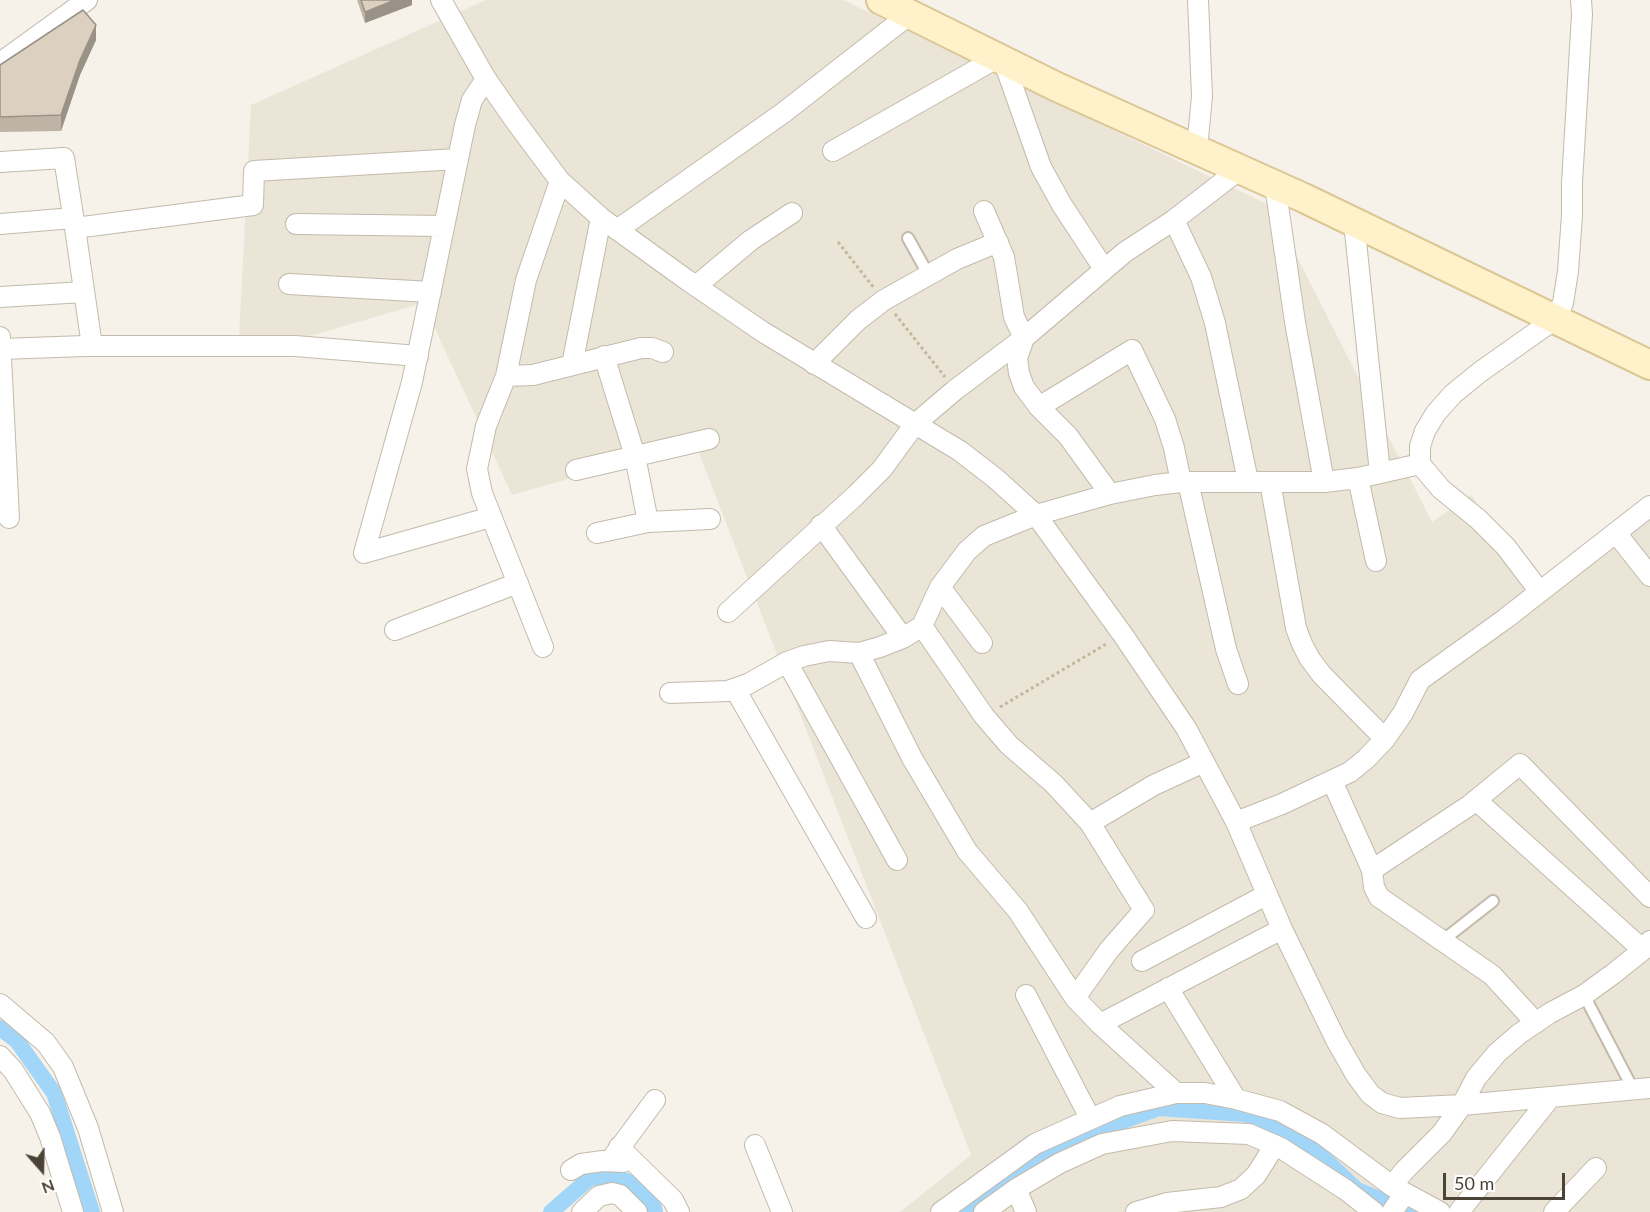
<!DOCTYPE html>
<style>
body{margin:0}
#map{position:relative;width:1650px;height:1212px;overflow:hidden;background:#f6f2ea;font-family:Lato,sans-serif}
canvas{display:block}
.north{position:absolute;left:12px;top:1140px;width:60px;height:60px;-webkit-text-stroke:4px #fff;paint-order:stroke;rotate:160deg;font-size:16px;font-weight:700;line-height:24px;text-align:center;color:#4c4337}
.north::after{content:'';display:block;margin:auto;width:21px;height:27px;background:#4c4337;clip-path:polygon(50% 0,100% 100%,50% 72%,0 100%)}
.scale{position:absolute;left:1443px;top:1173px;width:122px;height:27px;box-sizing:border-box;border:3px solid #4c4337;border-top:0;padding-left:8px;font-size:18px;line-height:21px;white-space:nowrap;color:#4c4337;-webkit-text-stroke:4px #fff;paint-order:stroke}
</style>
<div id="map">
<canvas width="1650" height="1212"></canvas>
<div class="north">N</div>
<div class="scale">50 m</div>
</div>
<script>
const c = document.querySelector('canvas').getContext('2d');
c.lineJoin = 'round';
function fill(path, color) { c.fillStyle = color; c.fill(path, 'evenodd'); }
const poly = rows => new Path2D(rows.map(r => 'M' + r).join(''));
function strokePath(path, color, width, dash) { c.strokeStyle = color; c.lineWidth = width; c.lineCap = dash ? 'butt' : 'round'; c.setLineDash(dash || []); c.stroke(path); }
fill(poly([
 [486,0,843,0,1271,206,1432,522,1471,495,1537,594,1650,501,1650,1212,900,1212,971,1155,695,443,512,495,423,303,238,357,251,105]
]), '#ebe5d7');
strokePath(poly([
 [0,1028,17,1041,54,1093,92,1212],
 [551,1212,590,1178,613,1177,633,1183,653,1204,655,1212],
 [962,1212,1051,1147,1159,1108,1245,1114,1311,1146,1357,1190,1410,1212]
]), '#a1d6f8', 16);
const lane = poly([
 [908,238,928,274],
 [1442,941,1493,901],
 [1584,995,1633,1089]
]);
const street = poly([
 [441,0,486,79,516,122,560,181,601,218,687,280,763,332,960,451,995,478,1036,515,1123,635,1186,728,1236,822,1282,929,1336,1040,1356,1075,1370,1094,1382,1103,1400,1108,1462,1105,1650,1088],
 [1004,62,1041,167,1062,205,1104,269],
 [0,63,87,0],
 [486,79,472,100,465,125,412,382,364,553,491,517],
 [1197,149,1202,96,1198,0],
 [833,151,997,58],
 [0,162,64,158,75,228],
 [1275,185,1295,322,1324,482],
 [984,211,1004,257,1014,317,1024,338,1017,358,1019,373,1024,387,1039,407,1068,436,1110,494],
 [1174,220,1201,277,1215,323,1248,481],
 [1354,222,1380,473],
 [0,224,73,218],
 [296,224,444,226],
 [617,230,783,113,910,14],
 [289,284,431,292],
 [696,286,751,240,792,213],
 [0,297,84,292],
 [0,337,9,518],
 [92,346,75,228,253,205,254,171,458,159],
 [1,349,85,346,295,346,418,356],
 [604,356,635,456,648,522],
 [814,364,858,320,884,300,957,259,998,242],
 [572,365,601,218],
 [506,376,533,375,641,348,652,348,663,352],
 [1039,407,1132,350,1165,419,1174,448,1181,482],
 [576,470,709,439],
 [1358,478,1376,561],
 [1188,482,1226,649,1238,684],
 [1270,482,1296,628,1302,644,1310,659,1322,675,1385,739],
 [821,525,903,638],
 [597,533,648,522,710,519],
 [1616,533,1650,576],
 [940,587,982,643],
 [1540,592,1506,547,1478,519,1441,489,1420,464,1420,446,1425,431,1436,413,1453,394,1480,372,1555,319,1563,303,1568,271,1572,215,1572,183,1582,14,1581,0],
 [728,612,855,496,882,469,915,424,955,390,1024,338,1125,252,1174,220,1240,169],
 [922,626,940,587,967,551,984,536,1036,515,1110,494,1155,485,1181,482,1324,482,1358,478,1420,464],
 [395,630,518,583],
 [543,647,482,493,477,469,486,426,506,376,526,280,560,181],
 [787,662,897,860],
 [735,689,866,918],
 [670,693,728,691,748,684,787,662,804,656,829,651,859,653],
 [1332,781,1372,870,1374,887,1379,897,1492,975,1536,1023],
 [1476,800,1643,950],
 [1236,822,1282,804,1350,772,1366,759,1385,739,1403,713,1420,680,1505,619,1650,506],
 [1090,823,1154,785,1204,762],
 [1372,870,1470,805,1520,764,1650,897],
 [1142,961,1266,895],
 [1168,988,1236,1099],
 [1026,995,1090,1118],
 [1075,998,1109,950,1144,910,1090,823,1054,784,1009,745,984,716,922,626,903,638,880,647,859,653,912,758,967,851,1018,911,1075,998,1100,1024,1176,1093],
 [0,1004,46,1043,63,1067,88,1128,113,1212],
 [1100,1024,1282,929],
 [0,1056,13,1070,40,1113,50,1137,73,1212],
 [755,1145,782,1212],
 [619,1147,673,1200,679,1212],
 [610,1161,655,1100],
 [571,1170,581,1164,603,1161,623,1162],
 [1392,1186,1404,1171,1442,1133,1462,1105,1476,1078,1497,1053,1519,1034,1550,1013,1584,995,1613,974,1643,950,1650,941],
 [1016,1189,1026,1212],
 [582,1212,599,1196,612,1193,620,1195,637,1212],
 [941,1212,1035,1144,1120,1106,1176,1093,1205,1093,1236,1099,1280,1111,1322,1134,1392,1186,1440,1212],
 [984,1212,1016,1189,1060,1163,1102,1144,1172,1131,1249,1134,1281,1148,1346,1190,1374,1212],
 [1136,1212,1167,1203,1221,1197,1241,1189,1256,1175,1275,1145],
 [1392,1212,1405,1193],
 [1459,1212,1550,1098],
 [1554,1212,1596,1168]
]);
const secondary = poly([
 [881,0,1057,87,1304,198,1650,365]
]);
strokePath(lane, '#c3baab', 14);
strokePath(street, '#c3baab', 22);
strokePath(secondary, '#dbc796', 32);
strokePath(poly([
 [838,242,874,288],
 [895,314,945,377],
 [1000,707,1108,643]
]), '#c6b79b', 3, [3, 3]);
strokePath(lane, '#fff', 10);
strokePath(street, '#fff', 20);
strokePath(secondary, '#fff2cb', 28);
fill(poly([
 [357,0,412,0,412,5,365,23],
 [96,40,80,75,61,131,0,132,0,65]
]), '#bdb4a6');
fill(poly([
 [395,0,412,0,412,5,365,23,365,12],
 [96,25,96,40,80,75,61,131,61,115,80,60]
]), '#9a9287');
const building = poly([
 [361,0,395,0,365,12,361,0],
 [83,10,96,25,80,60,61,115,0,117,0,65,83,10]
]);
fill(building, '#dcd1c1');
strokePath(building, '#9a9287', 1.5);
</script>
